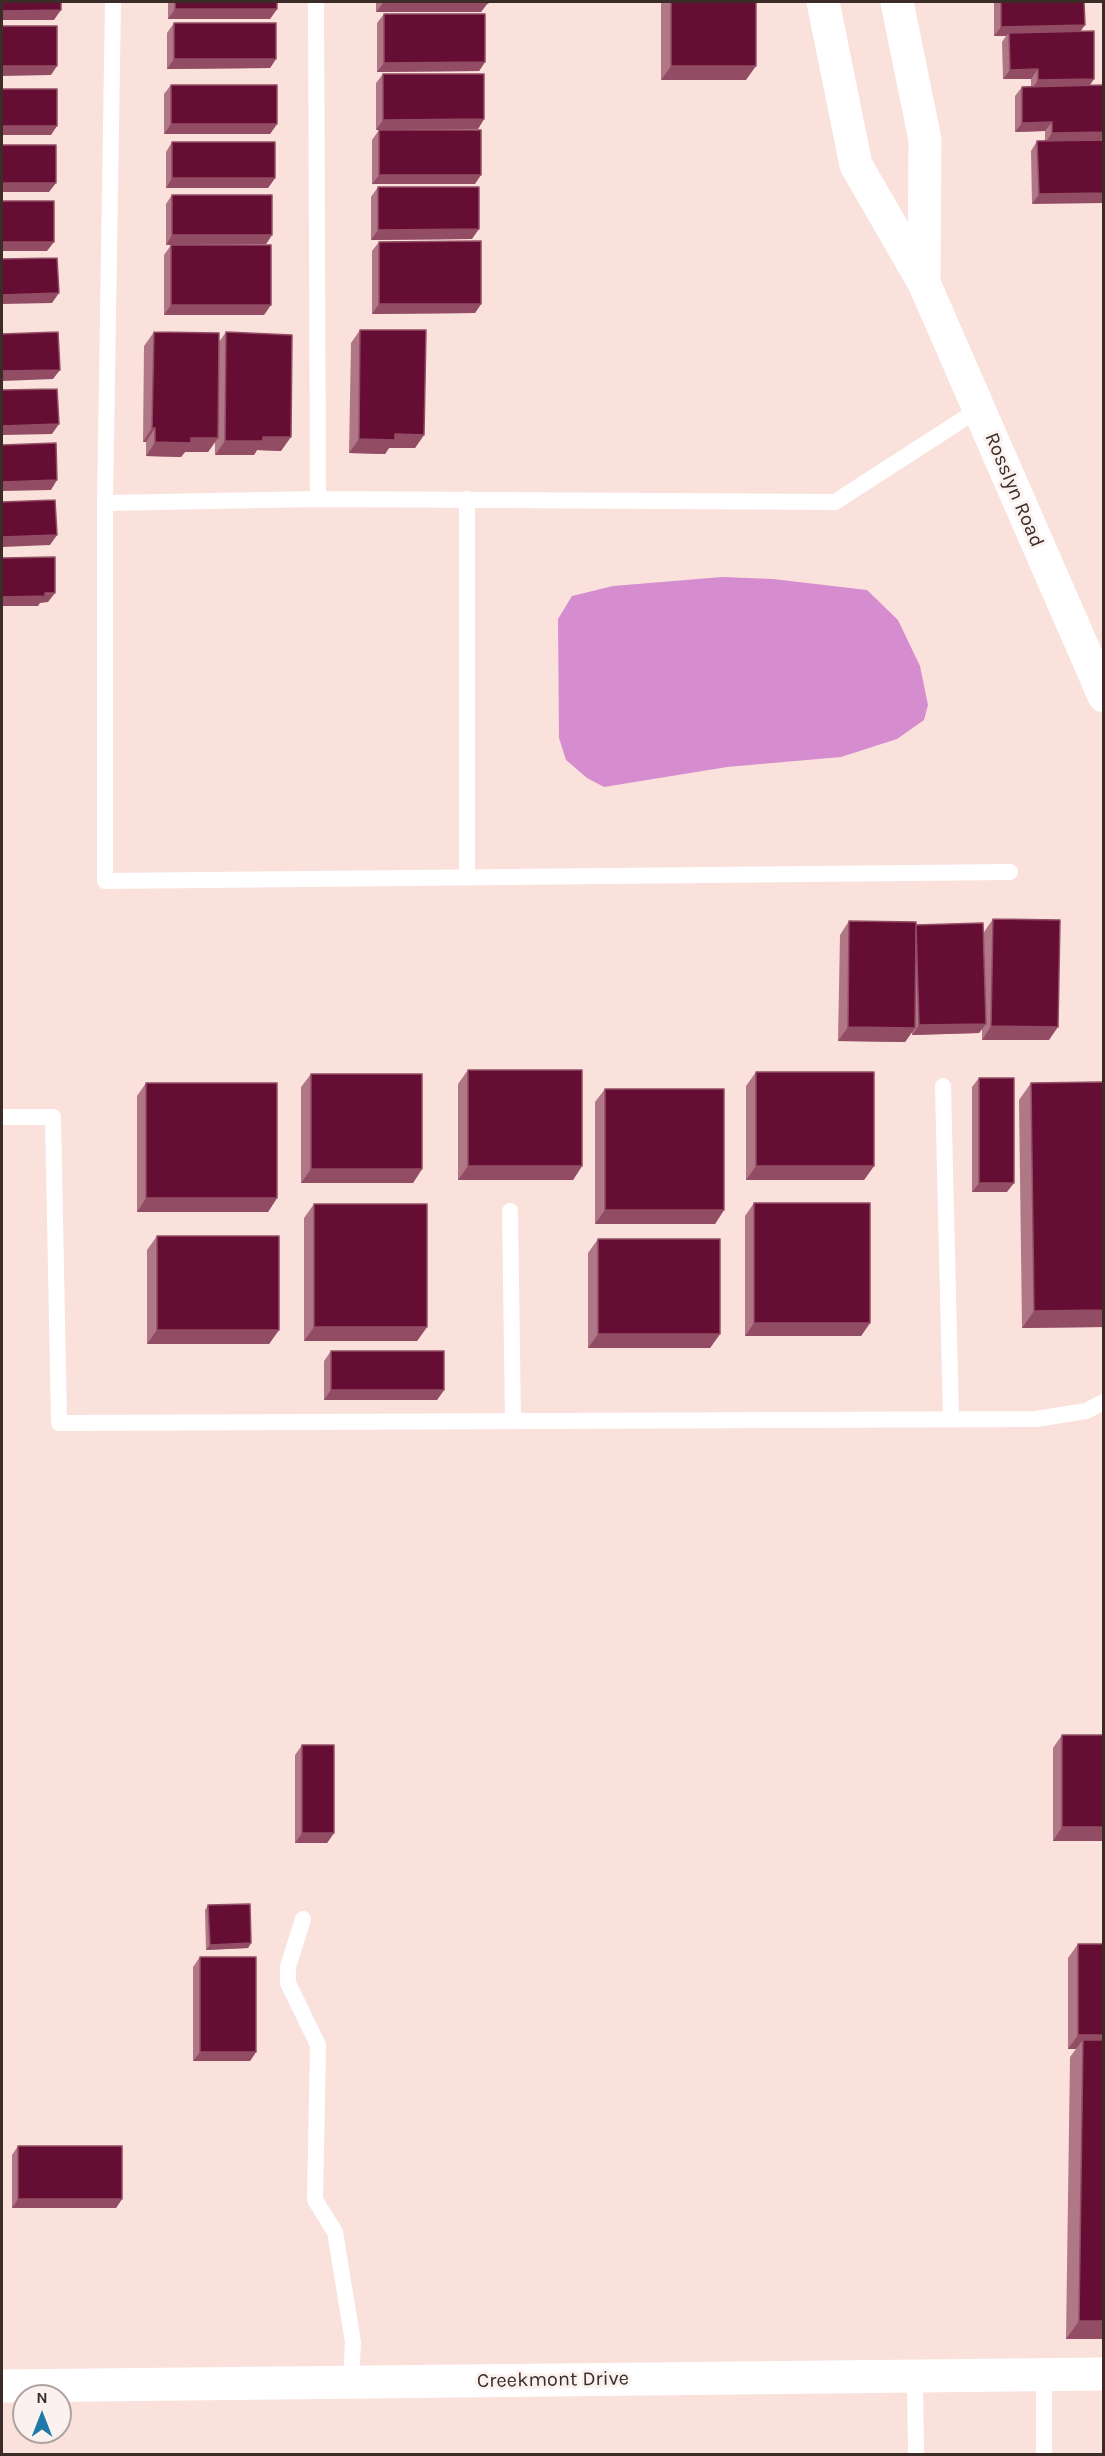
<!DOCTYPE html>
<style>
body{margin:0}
#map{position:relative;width:1105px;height:2456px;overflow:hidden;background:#fae1db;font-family:Karla,sans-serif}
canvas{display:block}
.frame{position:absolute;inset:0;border:3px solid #3b2c28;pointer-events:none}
.north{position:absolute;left:12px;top:2384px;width:60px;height:60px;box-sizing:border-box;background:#fbf2f0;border:2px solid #aea3a0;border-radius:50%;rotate:0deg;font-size:16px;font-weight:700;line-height:24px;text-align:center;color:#3b2c28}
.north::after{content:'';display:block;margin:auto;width:21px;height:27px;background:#1e7aa8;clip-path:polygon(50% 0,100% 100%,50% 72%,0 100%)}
</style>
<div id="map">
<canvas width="1105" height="2456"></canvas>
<div class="frame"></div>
<div class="north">N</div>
</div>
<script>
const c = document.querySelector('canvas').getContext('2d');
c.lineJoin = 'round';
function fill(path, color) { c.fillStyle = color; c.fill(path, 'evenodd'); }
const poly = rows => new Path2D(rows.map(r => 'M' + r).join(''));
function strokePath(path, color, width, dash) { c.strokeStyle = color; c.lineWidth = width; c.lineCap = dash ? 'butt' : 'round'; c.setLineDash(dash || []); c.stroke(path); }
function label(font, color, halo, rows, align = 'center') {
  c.font = font + ' Karla,sans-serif'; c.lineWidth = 6; c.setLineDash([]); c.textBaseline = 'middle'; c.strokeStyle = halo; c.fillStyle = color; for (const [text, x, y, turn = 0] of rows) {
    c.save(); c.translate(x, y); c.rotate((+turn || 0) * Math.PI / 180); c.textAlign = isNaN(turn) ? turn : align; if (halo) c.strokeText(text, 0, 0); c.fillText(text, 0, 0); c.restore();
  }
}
fill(poly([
 [722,577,773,579,867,590,898,620,920,666,928,705,924,720,897,739,841,757,727,767,604,787,587,778,566,760,559,738,558,619,572,596,613,586]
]), '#d68dd0');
strokePath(poly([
 [113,2,105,503,318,499,835,502,979,409],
 [316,2,318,499],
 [467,499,467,877],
 [105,503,105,881,1010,872],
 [943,1086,951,1419],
 [2,1117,53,1117,59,1423,1036,1419,1086,1411,1104,1402],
 [510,1211,513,1421],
 [303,1919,288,1967,288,1983,318,2045,315,2200,335,2232,353,2342,351,2382],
 [915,2376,916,2454],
 [1044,2454,1044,2375]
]), '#fff', 16);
strokePath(poly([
 [2,2386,1104,2374]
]), '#fff', 33);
strokePath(poly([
 [823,2,856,165,924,283,1104,696],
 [897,2,925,140,924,282]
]), '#fff', 33);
fill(poly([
 [168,2,277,2,277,9,270,19,168,19],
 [376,2,488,2,481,12,376,12],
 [661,2,756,2,746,80,661,80],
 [994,2,1084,2,1080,31,1090,85,1104,136,1032,204,1031,151,1037,141,1045,141,1045,131,1015,132,1015,96,1022,87,1031,86,1031,79,1003,79,1002,42,1006,36,994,36],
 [384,14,485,62,479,71,377,72,377,23],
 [174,23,276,59,270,68,167,69,167,33],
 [383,74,484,119,478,129,376,130,376,83],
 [171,85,277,124,270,134,164,134,164,94],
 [379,130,475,184,372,184,372,140],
 [172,142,275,178,268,188,166,188,166,152],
 [378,187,472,239,371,240,371,197],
 [172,195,272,235,266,244,166,245,166,204],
 [379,242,481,304,475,313,372,314,372,251],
 [171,245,264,315,164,315,164,255],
 [360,330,424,435,415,448,389,448,385,454,349,453,351,343],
 [154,332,219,342,226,332,281,451,257,450,254,455,215,455,215,442,208,452,185,452,181,457,146,456,146,442,143,442,144,346],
 [993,919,1049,1040,982,1040,982,1029,979,1033,912,1035,912,1032,905,1042,838,1041,840,935,849,921,916,925,984,932],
 [468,1070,582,1166,573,1180,458,1180,458,1084],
 [756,1072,874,1166,864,1180,746,1180,746,1086],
 [311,1074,422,1169,413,1183,301,1183,301,1087],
 [979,1078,1007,1192,972,1192,972,1087],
 [146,1083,277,1198,268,1212,137,1212,137,1096],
 [1031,1083,1104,1327,1022,1328,1019,1100],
 [605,1089,724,1210,715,1224,595,1224,595,1102],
 [754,1203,870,1323,861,1336,745,1336,745,1216],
 [314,1204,427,1327,417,1341,304,1341,304,1218],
 [157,1236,279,1330,269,1344,147,1344,147,1250],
 [598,1239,720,1334,710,1348,588,1348,588,1253],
 [331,1351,444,1390,437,1400,324,1400,324,1361],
 [1062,1735,1104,1841,1053,1841,1053,1748],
 [302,1745,334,1833,327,1843,295,1843,295,1755],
 [208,1905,251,1943,248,1948,206,1950,205,1910],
 [1078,1944,1104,1944,1104,2339,1066,2339,1070,2057,1076,2049,1068,2049,1068,1958],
 [200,1957,256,2052,250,2061,193,2061,193,1967],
 [18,2146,122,2199,116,2208,12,2208,12,2155]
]), '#b07787');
fill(poly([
 [383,3,488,3,481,12,376,12],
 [175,9,277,9,270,19,168,19],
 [61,10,54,20,2,20,2,11],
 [1085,25,1078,35,1009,33,1006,36,994,36,1001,27],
 [174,59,276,59,270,68,167,69],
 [485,62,479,71,377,72,384,63],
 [2,66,57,66,51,75,2,76],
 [671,66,756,66,746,80,661,80],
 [1038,69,1031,79,1003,79,1010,70],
 [1094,79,1088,88,1031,90,1038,80],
 [484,119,478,129,376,130,383,120],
 [1052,122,1045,131,1015,132,1022,123],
 [171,124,277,124,270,134,164,134],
 [2,126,57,126,51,135,2,135],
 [1104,132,1104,136,1100,141,1045,143,1052,133],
 [379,175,481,175,475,184,372,184],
 [172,178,275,178,268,188,166,188],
 [2,183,56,183,49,192,2,192],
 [1104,193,1104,203,1032,204,1039,194],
 [479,229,472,239,371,240,378,230],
 [172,235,272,235,266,244,166,245],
 [2,242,54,242,47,251,2,251],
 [59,293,52,303,2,304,2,295],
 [379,304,481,304,475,313,372,314],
 [171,305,271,305,264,315,164,315],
 [60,370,53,379,2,381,2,371],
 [59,424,52,434,2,435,2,426],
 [152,428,155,428,146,442,143,442],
 [395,434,424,435,415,448,389,448,385,454,349,453,359,439],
 [263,437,291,437,281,451,257,450,254,455,215,455,225,441],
 [191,438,218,438,208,452,185,452,181,457,146,456,155,442],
 [57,480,51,490,2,491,2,482],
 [57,535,50,545,2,547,2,537],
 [55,593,48,602,40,603,38,606,2,606,2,597],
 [986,1024,979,1033,912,1035,919,1025],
 [991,1026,1058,1027,1049,1040,982,1040],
 [848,1027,915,1028,905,1042,838,1041],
 [468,1166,582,1166,573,1180,458,1180],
 [756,1166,874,1166,864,1180,746,1180],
 [311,1169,422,1169,413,1183,301,1183],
 [979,1183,1014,1183,1007,1192,972,1192],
 [146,1198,277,1198,268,1212,137,1212],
 [605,1210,724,1210,715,1224,595,1224],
 [1104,1310,1104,1327,1022,1328,1034,1311],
 [754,1323,870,1323,861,1336,745,1336],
 [314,1327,427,1327,417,1341,304,1341],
 [157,1330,279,1330,269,1344,147,1344],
 [598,1334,720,1334,710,1348,588,1348],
 [331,1390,444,1390,437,1400,324,1400],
 [1062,1827,1104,1827,1104,1841,1053,1841],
 [302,1833,334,1833,327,1843,295,1843],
 [251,1943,248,1948,206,1950,210,1945],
 [1078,2035,1104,2035,1104,2049,1083,2040,1076,2049,1068,2049],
 [200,2052,256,2052,250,2061,193,2061],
 [18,2199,122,2199,116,2208,12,2208],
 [1079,2321,1104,2321,1104,2339,1066,2339]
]), '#924d65');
const building = poly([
 [2,2,61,2,61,10,2,11,2,2],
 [175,2,277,2,277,9,175,9,175,2],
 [383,2,488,2,488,3,383,3,383,2],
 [671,2,756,2,756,66,671,66,671,2],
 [1001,2,1084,2,1085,25,1001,27,1001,2],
 [384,14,485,14,485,62,384,63,384,14],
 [174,23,276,23,276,59,174,59,174,23],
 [2,26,57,26,57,66,2,66,2,26],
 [1094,31,1094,79,1038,80,1038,69,1010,70,1009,33,1094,31],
 [383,74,484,74,484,119,383,120,383,74],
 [171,85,277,85,277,124,171,124,171,85],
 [1104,85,1104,132,1052,133,1052,122,1022,123,1022,87,1104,85],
 [2,89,57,89,57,126,2,126,2,89],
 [379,130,481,130,481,175,379,175,379,130],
 [1104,140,1104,193,1039,194,1037,141,1104,140],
 [172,142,275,142,275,178,172,178,172,142],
 [2,145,56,145,56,183,2,183,2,145],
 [378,187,479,187,479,229,378,230,378,187],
 [172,195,272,195,272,235,172,235,172,195],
 [2,201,54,201,54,242,2,242,2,201],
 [481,241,481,304,379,304,379,242,481,241],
 [171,245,271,245,271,305,171,305,171,245],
 [57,258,59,293,2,295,2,259,57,258],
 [360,330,426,330,424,435,395,434,395,440,359,439,360,330],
 [58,332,60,370,2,371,2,334,58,332],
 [154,332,219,333,218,438,191,438,191,443,155,442,155,428,152,428,154,332],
 [226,332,292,335,291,437,263,437,263,441,225,441,226,332],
 [57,389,59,424,2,426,2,390,57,389],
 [56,443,57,480,2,482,2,445,56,443],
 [55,500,57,535,2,537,2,502,55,500],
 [55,557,55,593,45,593,45,596,2,597,2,558,55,557],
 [993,919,1060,920,1058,1027,991,1026,993,919],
 [849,921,916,922,915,1028,848,1027,849,921],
 [983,923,986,1024,919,1025,916,925,983,923],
 [468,1070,582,1070,582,1166,468,1166,468,1070],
 [756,1072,874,1072,874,1166,756,1166,756,1072],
 [311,1074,422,1074,422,1169,311,1169,311,1074],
 [979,1078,1014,1078,1014,1183,979,1183,979,1078],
 [1104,1082,1104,1310,1034,1311,1031,1083,1104,1082],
 [146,1083,277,1083,277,1198,146,1198,146,1083],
 [605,1089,724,1089,724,1210,605,1210,605,1089],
 [754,1203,870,1203,870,1323,754,1323,754,1203],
 [314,1204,427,1204,427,1327,314,1327,314,1204],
 [157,1236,279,1236,279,1330,157,1330,157,1236],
 [598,1239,720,1239,720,1334,598,1334,598,1239],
 [331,1351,444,1351,444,1390,331,1390,331,1351],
 [1062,1735,1104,1735,1104,1827,1062,1827,1062,1735],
 [302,1745,334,1745,334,1833,302,1833,302,1745],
 [250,1904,251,1943,210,1945,208,1905,250,1904],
 [1078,1944,1104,1944,1104,2035,1078,2035,1078,1944],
 [200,1957,256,1957,256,2052,200,2052,200,1957],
 [1083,2040,1104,2040,1104,2321,1079,2321,1083,2040],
 [18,2146,122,2146,122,2199,18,2199,18,2146]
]);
fill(building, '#660d33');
strokePath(building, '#924d65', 1.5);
label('20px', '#3b2c28', '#fbf2f0', [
 ["Rosslyn Road",1014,490,67],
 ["Creekmont Drive",553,2380,-1]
]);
</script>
